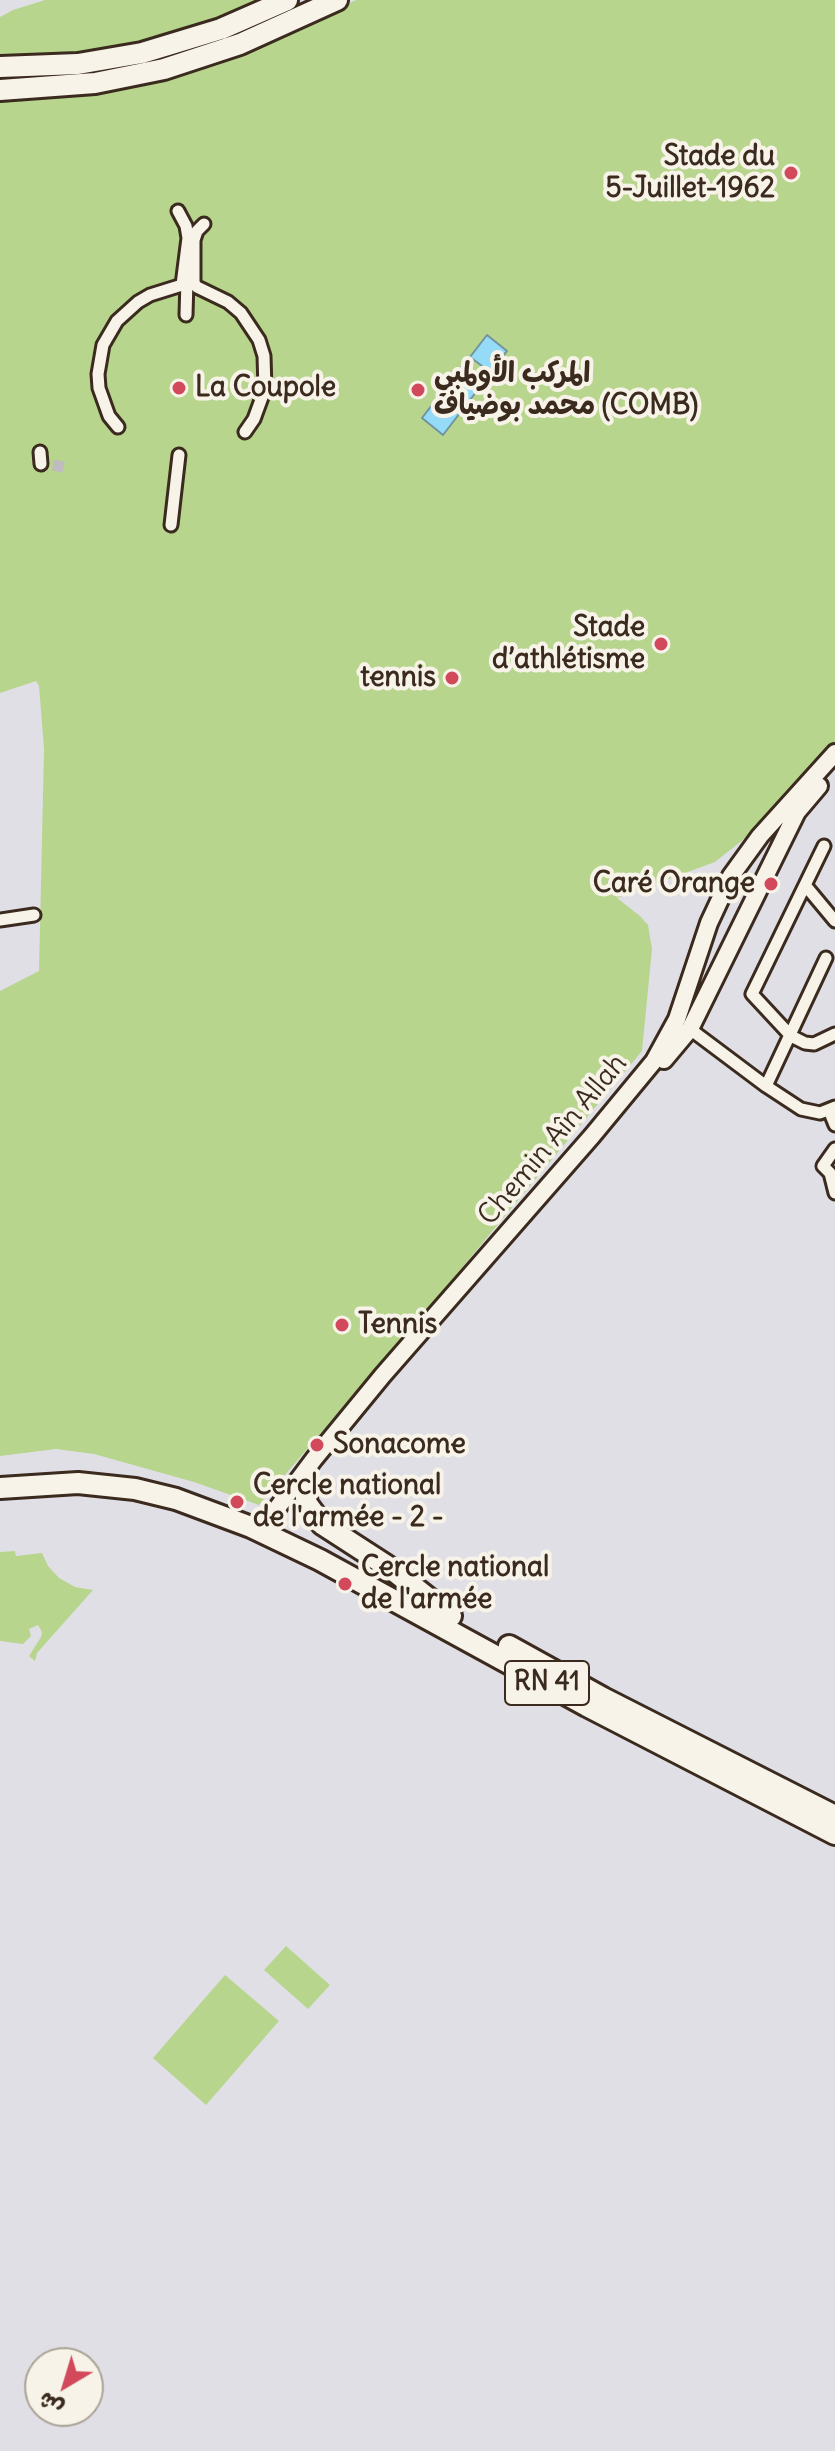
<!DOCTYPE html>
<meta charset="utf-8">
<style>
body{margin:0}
#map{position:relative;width:835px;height:2451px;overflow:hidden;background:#e0dfe6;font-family:Delius,"Playpen Sans Arabic",sans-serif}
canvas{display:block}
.north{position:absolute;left:24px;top:2347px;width:80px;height:80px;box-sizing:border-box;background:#f7f3e8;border:2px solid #aca397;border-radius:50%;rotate:218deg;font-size:22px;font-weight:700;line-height:32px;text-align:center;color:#3b2a1e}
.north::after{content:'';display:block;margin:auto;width:28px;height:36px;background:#d1495b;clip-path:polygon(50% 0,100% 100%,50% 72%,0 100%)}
</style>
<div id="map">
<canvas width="835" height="2451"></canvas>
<div class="north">ش</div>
</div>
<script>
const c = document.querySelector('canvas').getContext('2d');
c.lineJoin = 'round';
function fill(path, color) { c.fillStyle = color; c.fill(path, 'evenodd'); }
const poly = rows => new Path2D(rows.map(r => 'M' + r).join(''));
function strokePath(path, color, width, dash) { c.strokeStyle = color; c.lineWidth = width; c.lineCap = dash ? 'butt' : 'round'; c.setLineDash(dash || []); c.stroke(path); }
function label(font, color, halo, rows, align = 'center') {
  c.font = font + ' Delius,"Playpen Sans Arabic",sans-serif'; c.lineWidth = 8; c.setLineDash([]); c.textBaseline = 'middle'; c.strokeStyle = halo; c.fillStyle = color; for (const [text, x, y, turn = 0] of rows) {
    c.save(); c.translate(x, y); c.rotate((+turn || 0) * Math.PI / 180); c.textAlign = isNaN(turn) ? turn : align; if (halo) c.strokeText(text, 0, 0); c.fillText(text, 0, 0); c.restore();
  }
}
fill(poly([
 [45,0,264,0,220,21,134,46,90,54,0,59,0,17,13,10],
 [356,0,835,0,835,743,744,839,715,862,617,898,640,916,648,925,652,949,642,1051,426,1311,259,1505,194,1482,94,1454,56,1449,0,1456,0,991,39,971,44,749,39,686,36,681,0,693,0,100,108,88,327,14],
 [15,1551,16,1556,42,1553,48,1566,59,1578,75,1587,93,1590,37,1653,35,1661,29,1656,41,1637,42,1632,38,1625,29,1629,31,1636,23,1644,0,1641,0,1552],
 [286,1946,330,1985,308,2009,264,1970],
 [225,1975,279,2021,206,2105,153,2058]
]), '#b8d58e');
const water = poly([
 [487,335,507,351,490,372,470,357,487,335],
 [461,367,483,383,443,435,422,418,461,367]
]);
fill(water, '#95daf7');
strokePath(water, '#7194a0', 2);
strokePath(poly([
 [53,465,66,468]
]), '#bfbbbe', 11, [11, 5.5]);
const street = poly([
 [204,224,197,231,194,240,194,283,197,287,228,302,241,313,259,340,264,356,265,389,254,419,245,432],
 [186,315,187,280],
 [118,427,109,416,99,388,98,374,103,345,117,321,138,302,150,295,182,285,188,238,186,226,178,211],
 [40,452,41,464],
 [171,525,179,455],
 [824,846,752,994,791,1036,805,1043,814,1044,835,1034],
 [805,885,835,921],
 [0,920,34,915],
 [690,1029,766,1086,801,1109,820,1113,835,1107],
 [766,1086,826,958],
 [829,1110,835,1125],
 [835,1149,823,1166,830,1173,835,1193]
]);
const secondary = poly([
 [664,1060,690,1029,797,812,819,786],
 [260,1531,314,1459,383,1375,592,1136,654,1061,677,1019,709,923,731,876,760,836,835,753]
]);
const highway = poly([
 [0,67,78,64,142,53,221,29,287,0],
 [0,90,95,83,164,69,240,44,337,0],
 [304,1486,307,1504,322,1524,390,1568,451,1616],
 [0,1488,78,1483,135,1489,176,1499,251,1527,320,1560,587,1706,835,1834],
 [509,1646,603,1698,835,1816]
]);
strokePath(street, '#3b2a1e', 17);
strokePath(secondary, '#3b2a1e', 22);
strokePath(highway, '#3b2a1e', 26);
strokePath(street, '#f7f3e8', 11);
strokePath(secondary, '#f7f3e8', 16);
strokePath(highway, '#f7f3e8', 20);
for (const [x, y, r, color] of [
 [791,173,8,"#d1495b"],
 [179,388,8,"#d1495b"],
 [418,390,8,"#d1495b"],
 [661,644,8,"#d1495b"],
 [452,678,8,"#d1495b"],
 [771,884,8,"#d1495b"],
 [342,1325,8,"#d1495b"],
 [317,1445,8,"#d1495b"],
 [237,1502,8,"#d1495b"],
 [345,1584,8,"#d1495b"]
]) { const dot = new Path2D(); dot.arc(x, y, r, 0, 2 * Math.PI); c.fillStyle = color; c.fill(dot); strokePath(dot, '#f7f3e8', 3); }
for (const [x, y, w] of [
 [547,1683,84]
]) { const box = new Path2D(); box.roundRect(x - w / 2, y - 22, w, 44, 6); c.fillStyle = '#f7f3e8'; c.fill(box); strokePath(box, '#3b2a1e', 2); }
label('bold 26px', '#3b2a1e', null, [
 ["RN 41",547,1683]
]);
label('bold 28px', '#3b2a1e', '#f7f3e8', [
 ["Stade du",775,157,"right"],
 ["5-Juillet-1962",775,189,"right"],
 ["المركب الأولمبي",434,374],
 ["محمد بوضياف (COMB)",434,406],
 ["La Coupole",195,388],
 ["Stade",645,628,"right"],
 ["d’athlétisme",645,660,"right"],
 ["tennis",436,678,"right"],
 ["Caré Orange",755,884,"right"],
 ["Tennis",358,1325],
 ["Sonacome",333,1445],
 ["Cercle national",253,1486],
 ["de l'armée - 2 -",253,1518],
 ["Cercle national",361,1568],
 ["de l'armée",361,1600]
], 'left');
label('28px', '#3b2a1e', '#f7f3e8', [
 ["Chemin Aîn Allah",553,1140,-50]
]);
</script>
